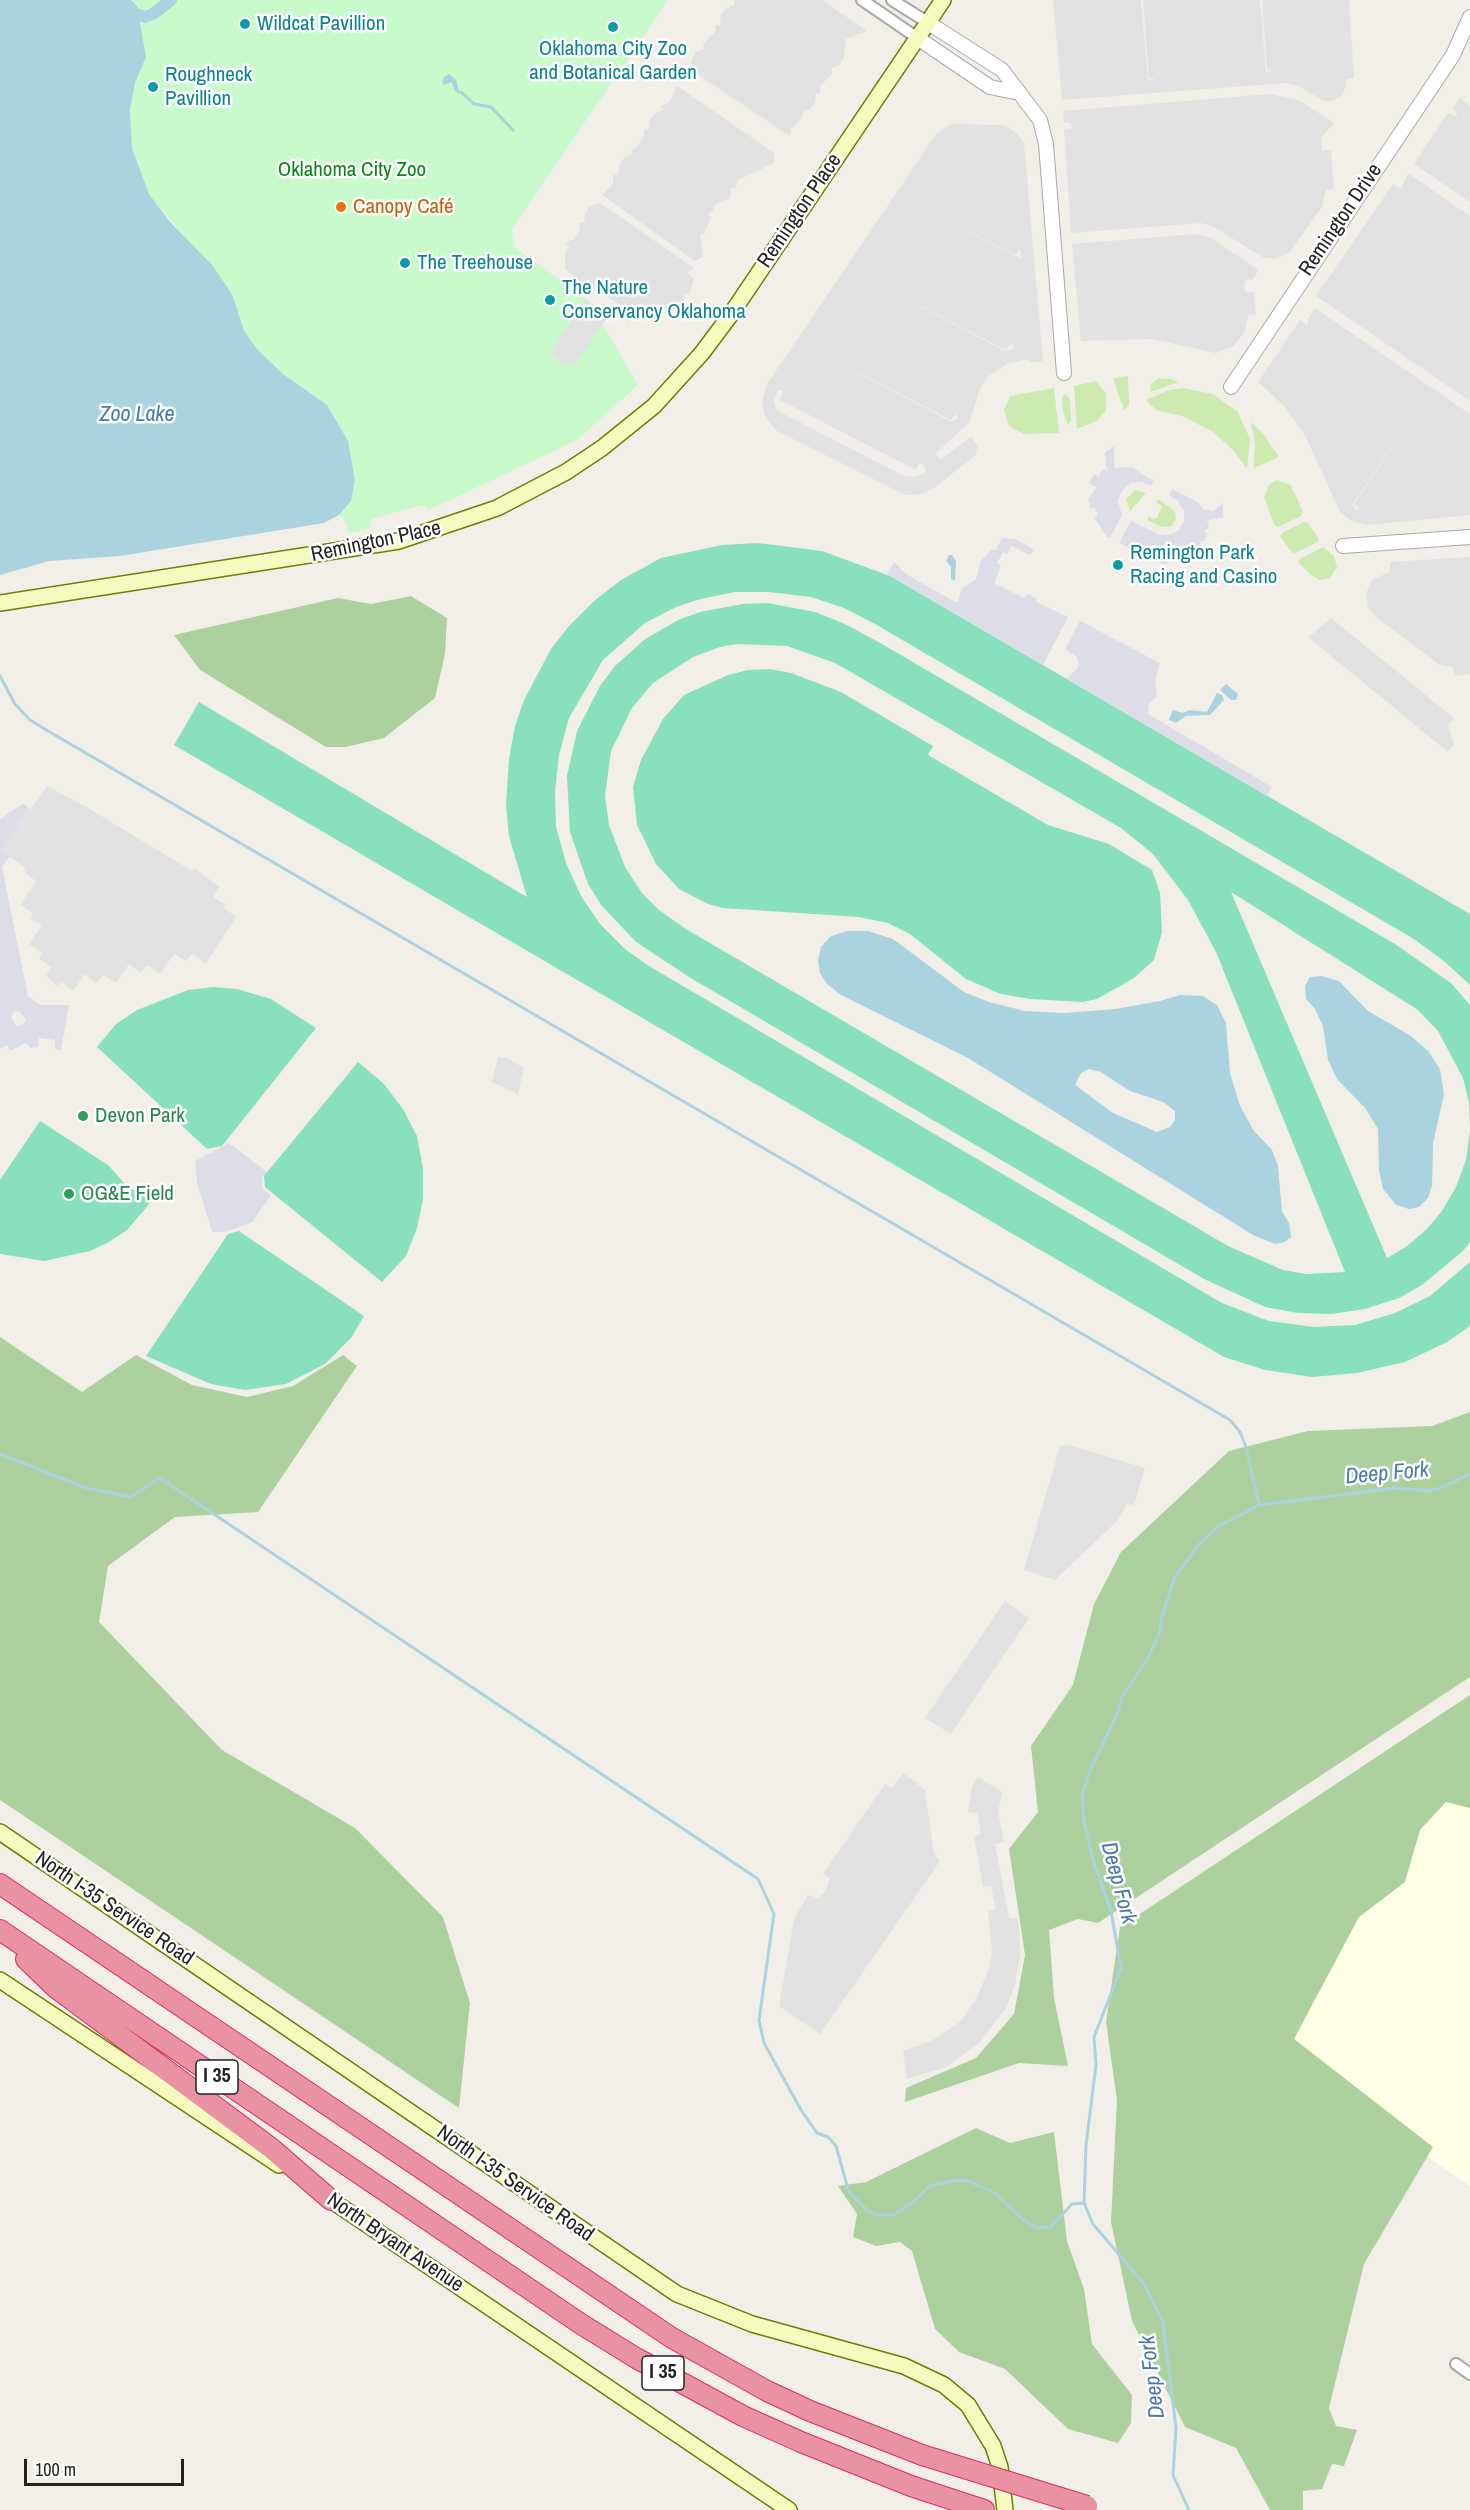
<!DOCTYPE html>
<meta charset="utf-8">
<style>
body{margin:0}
#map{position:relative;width:1470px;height:2510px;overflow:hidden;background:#f2efe9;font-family:"Archivo Narrow",sans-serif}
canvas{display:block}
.scale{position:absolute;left:24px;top:2459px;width:160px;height:27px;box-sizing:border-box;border:3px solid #222;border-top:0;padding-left:8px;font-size:18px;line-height:21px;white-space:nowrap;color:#222;-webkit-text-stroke:4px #fff;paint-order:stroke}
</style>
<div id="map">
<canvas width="1470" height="2510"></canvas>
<div class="scale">100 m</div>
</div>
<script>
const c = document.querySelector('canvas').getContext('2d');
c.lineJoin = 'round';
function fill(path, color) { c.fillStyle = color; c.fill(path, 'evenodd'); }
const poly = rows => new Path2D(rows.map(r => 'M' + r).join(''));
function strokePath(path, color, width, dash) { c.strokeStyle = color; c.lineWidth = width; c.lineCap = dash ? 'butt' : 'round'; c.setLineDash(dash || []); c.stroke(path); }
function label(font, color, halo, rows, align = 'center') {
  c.font = font + ' "Archivo Narrow",sans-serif'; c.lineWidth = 5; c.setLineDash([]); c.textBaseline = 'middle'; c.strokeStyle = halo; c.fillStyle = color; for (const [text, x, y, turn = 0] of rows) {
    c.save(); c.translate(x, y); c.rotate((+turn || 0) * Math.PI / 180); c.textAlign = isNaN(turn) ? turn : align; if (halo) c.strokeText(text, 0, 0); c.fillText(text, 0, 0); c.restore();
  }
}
fill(poly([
 [1470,1701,1470,2186,1167,1980]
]), '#ffffe5');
fill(poly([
 [1128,376,1129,405,1124,410,1113,378],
 [1159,378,1170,379,1179,382,1150,392,1151,384],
 [1096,381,1106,393,1106,410,1097,421,1077,429,1074,386],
 [1054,388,1059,433,1024,434,1009,426,1004,410,1010,396],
 [1183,388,1213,394,1238,412,1250,439,1247,469,1232,449,1213,432,1182,416,1156,410,1146,400,1169,390],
 [1065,394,1070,398,1071,420,1068,425,1063,411,1062,398],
 [1251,422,1264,435,1279,457,1254,468,1255,443],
 [1277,480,1291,485,1303,512,1301,516,1278,527,1274,524,1264,497,1269,485],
 [1135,490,1146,493,1130,511,1126,499],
 [1158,499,1175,511,1176,520,1171,526,1162,527,1147,520,1149,516,1153,519,1157,518,1162,506,1156,503],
 [1304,522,1308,523,1319,539,1318,542,1295,553,1291,552,1280,536,1282,533],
 [1323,547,1334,556,1337,567,1330,578,1320,580,1311,575,1298,562,1300,559]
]), '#cdebb0');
fill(poly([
 [411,596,447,618,445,654,435,698,384,738,346,747,326,747,200,670,174,635,338,598,371,604],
 [0,1337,82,1392,136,1355,192,1385,247,1397,293,1386,343,1355,357,1366,258,1512,175,1517,108,1566,99,1622,222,1750,355,1828,443,1917,470,2003,459,2108,0,1800],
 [1470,1412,1470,1677,1098,1923,1078,1919,1049,1930,1054,1998,1068,2066,1019,2063,905,2102,906,2088,976,2058,1014,2014,1025,1955,1009,1849,1038,1812,1031,1746,1073,1685,1094,1604,1121,1552,1229,1451,1308,1431,1432,1426],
 [1470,1695,1470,1808,1446,1802,1420,1830,1405,1882,1359,1917,1294,2039,1433,2147,1364,2264,1329,2408,1336,2426,1357,2430,1344,2466,1332,2464,1322,2489,1303,2491,1303,2510,1270,2510,1236,2448,1185,2427,1132,2321,1111,2222,1117,2100,1106,2022,1120,1927],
 [976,2128,1010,2143,1054,2132,1067,2241,1084,2289,1092,2344,1132,2395,1131,2423,1118,2443,1068,2429,1005,2369,959,2352,935,2329,912,2251,900,2242,876,2246,853,2237,857,2214,838,2186,866,2182]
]), '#add19e');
fill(poly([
 [131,0,668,0,512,229,514,247,589,301,638,385,577,440,429,510,422,505,372,519,369,529,348,533,347,523,339,515,351,501,355,480,348,441,327,405,283,374,257,349,244,331,233,296,149,194,132,148,130,110,135,83,146,57,137,6]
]), '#c8facc');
fill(poly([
 [758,543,822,551,890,576,1470,914,1470,985,1445,962,1414,939,875,624,844,608,811,597,769,592,735,592,700,599,676,607,645,623,603,660,569,718,559,755,555,792,556,827,566,863,581,896,600,924,625,949,649,966,1222,1303,1269,1321,1314,1327,1355,1325,1395,1313,1430,1296,1470,1262,1470,1326,1447,1342,1405,1362,1357,1373,1312,1377,1265,1370,1224,1357,174,745,199,702,527,897,509,836,506,805,509,759,515,726,524,700,551,649,569,626,594,601,621,580,661,558,722,545],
 [768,603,815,612,845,624,882,644,1395,944,1451,983,1470,1005,1470,1242,1463,1251,1422,1285,1399,1298,1365,1309,1331,1314,1298,1313,1265,1307,1204,1279,689,977,636,942,602,906,588,884,570,832,567,776,577,731,600,686,615,666,644,640,678,620,700,612,743,604],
 [737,644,787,646,835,663,1121,828,1153,854,1188,900,1216,952,1345,1272,1306,1274,1283,1270,1228,1246,686,929,659,910,642,893,625,867,609,825,605,796,611,751,632,708,653,683,693,657,720,647],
 [1231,892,1418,1010,1438,1031,1463,1078,1469,1103,1470,1130,1466,1160,1456,1187,1442,1211,1426,1230,1407,1246,1387,1258],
 [770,669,791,673,841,692,933,746,928,755,1048,825,1109,844,1152,870,1160,893,1162,932,1154,960,1134,978,1097,999,1083,1002,1030,999,1001,994,966,979,910,934,888,923,859,917,723,908,708,904,679,889,656,864,637,825,633,787,641,760,663,719,684,695,728,675,748,670],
 [214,987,237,989,271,999,316,1028,222,1146,207,1149,97,1047,116,1024,137,1010,188,990],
 [358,1062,384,1084,403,1109,417,1136,423,1169,423,1199,417,1228,406,1256,382,1282,265,1187,264,1176],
 [40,1121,108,1165,126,1185,151,1202,127,1230,109,1242,90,1251,44,1261,0,1254,0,1180],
 [239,1231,364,1316,351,1338,325,1364,286,1384,245,1390,211,1384,146,1356,228,1234]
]), '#88e0be');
fill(poly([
 [735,0,822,0,867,31,846,39,844,58,839,65,831,69,832,74,820,86,820,93,816,93,815,102,810,109,802,113,803,117,791,129,790,136,691,70,692,59,696,52,704,49,703,44,715,32,716,25,720,25,721,15,725,9,734,5],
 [1053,0,1141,0,1148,80,1157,79,1149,78,1143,0,1260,0,1266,72,1275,70,1267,70,1262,0,1349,0,1354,78,1346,79,1346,87,1341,96,1332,101,1324,101,1298,86,1286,83,1062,100],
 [676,85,774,153,774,163,738,180,735,188,731,188,730,198,713,206,714,210,708,214,711,218,704,233,700,234,703,257,695,261,602,195,613,184,613,175,618,175,619,166,624,158,632,154,631,150,637,147,644,136,644,130,649,129,650,120,654,114,663,110,661,106,669,102,674,94],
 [1270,94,1299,100,1334,123,1321,138,1322,150,1331,150,1334,189,1326,190,1322,207,1288,254,1275,259,1262,257,1214,227,1201,223,1071,233,1064,129,1072,128,1070,123,1064,123,1063,111],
 [1460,98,1470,106,1470,202,1414,164,1448,113,1456,117,1457,112,1453,108],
 [952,124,1004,125,1017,133,1024,143,1043,361,1031,363,1027,359,1009,363,987,377,979,391,970,422,935,454,941,459,971,437,978,446,975,456,934,488,921,494,905,495,777,431,765,417,762,401,767,384,937,133],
 [906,200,1016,255,1020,249,1022,259],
 [856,273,1006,350,1011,343,1015,348,1005,351],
 [807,347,951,420,956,414,958,418,952,422],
 [781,390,783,393,780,400,916,470,919,463,923,464,926,471,916,477,904,476,782,413,776,409,774,401,777,392],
 [1408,173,1470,216,1470,401,1316,296,1393,184,1401,189],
 [600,203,694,268,687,273,694,279,689,294,685,294,684,301,675,309,663,311,658,318,632,316,628,322,615,313,620,305,597,289,590,288,586,294,571,283,574,276,565,269,565,254,569,246,565,243,574,239,579,231,580,223,584,223,585,213,589,207],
 [1195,234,1209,237,1259,270,1252,280,1248,279,1244,283,1245,292,1254,292,1256,314,1248,315,1245,331,1234,346,1215,353,1153,339,1081,341,1072,244],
 [586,299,609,315,575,365,568,361,564,365,550,353],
 [1315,308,1470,414,1470,515,1367,525,1351,521,1340,512,1305,435,1285,407,1258,382,1300,320,1308,325,1308,319],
 [1425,398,1354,504,1360,509,1356,511,1352,505],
 [1470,557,1470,674,1455,676,1453,667,1438,664,1375,616,1368,608,1366,593,1373,579,1390,572,1390,562],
 [1331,618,1454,718,1448,725,1454,744,1448,752,1314,642,1309,637],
 [47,786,88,808,192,871,194,868,220,887,213,897,226,905,224,908,236,917,206,963,192,954,186,961,174,954,160,974,147,965,140,973,129,964,116,983,104,975,96,983,85,974,73,991,61,982,57,986,46,976,52,967,39,959,42,953,29,944,42,925,30,918,33,913,20,905,36,881,24,872,26,869,2,850],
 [498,1057,507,1058,524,1068,518,1094,492,1082],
 [1068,1445,1145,1468,1134,1505,1127,1504,1118,1520,1055,1580,1024,1570,1060,1446],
 [1005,1601,1029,1618,951,1734,925,1718],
 [903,1773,925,1790,934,1853,940,1861,820,2034,779,2006,794,1919,808,1895,818,1898,826,1890,830,1878,823,1874,885,1784,892,1788],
 [978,1777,1002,1792,998,1812,1004,1842,995,1844,1009,1918,1017,1918,1019,1925,1020,1955,1015,1985,1006,2008,980,2042,946,2067,907,2079,903,2051,933,2040,960,2022,977,1998,989,1968,992,1951,988,1911,996,1909,991,1886,983,1887,974,1836,981,1834,978,1813,968,1812,972,1787]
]), '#e2e2e2');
fill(poly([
 [1114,446,1114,468,1131,467,1154,481,1151,486,1142,482,1131,483,1122,490,1118,501,1122,515,1110,538,1106,536,1094,517,1098,515,1094,507,1090,509,1088,499,1097,487,1089,483,1094,474,1101,477,1099,474,1104,469,1110,472,1106,468,1105,453],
 [1172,489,1198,502,1203,509,1213,511,1223,503,1223,517,1206,521,1209,523,1208,529,1204,531,1208,534,1204,541,1199,541,1205,551,1164,564,1119,543,1131,521,1161,535,1172,534,1179,530,1184,521,1184,511,1177,500,1169,495],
 [1002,538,1015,539,1034,549,1030,555,1011,546,1007,554,1003,552,997,563,1001,566,994,583,1024,598,1028,594,1037,599,1036,602,1068,617,1043,665,887,574,894,562,906,574,957,603,962,589,976,579,981,561,991,550,996,550],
 [1080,621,1160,663,1155,681,1157,696,1149,704,1148,714,1272,787,1267,796,1067,679,1079,666,1077,657,1065,649],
 [23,804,30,809,3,850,10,856,2,867,28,996,40,1005,69,1005,61,1050,55,1049,55,1040,39,1038,38,1047,31,1048,26,1043,10,1051,7,1045,0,1049,0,819],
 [19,1011,26,1019,23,1024,16,1026,11,1018,13,1012],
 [229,1143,267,1172,262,1178,263,1189,271,1195,252,1222,226,1232,212,1232,197,1183,195,1161]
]), '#dddde8');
fill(poly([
 [0,0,131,0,137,6,146,57,135,83,130,110,132,148,149,194,170,222,213,266,233,296,244,331,257,349,283,374,327,405,348,441,355,480,351,501,339,515,324,523,120,556,49,561,0,575],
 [449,74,456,80,460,94,455,91,452,82,444,85,442,82,444,77],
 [949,555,952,555,956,561,955,581,951,579,951,567,946,561],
 [1226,684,1238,694,1236,700,1231,700,1220,690],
 [1217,693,1222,695,1224,700,1210,715,1186,716,1176,723,1169,720,1173,710,1182,713,1190,710,1207,712],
 [847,931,868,931,893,939,964,992,989,1002,1025,1011,1065,1013,1116,1009,1160,1001,1180,995,1203,996,1217,1005,1226,1023,1230,1073,1240,1106,1254,1131,1272,1150,1278,1166,1282,1211,1289,1223,1291,1237,1285,1242,1275,1244,1253,1235,968,1058,841,995,827,984,820,973,818,960,821,947,831,936],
 [1089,1069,1101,1072,1130,1091,1163,1102,1175,1111,1175,1120,1170,1127,1157,1132,1113,1113,1075,1085,1081,1073],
 [1322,976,1339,981,1368,1011,1411,1036,1428,1051,1440,1069,1444,1094,1433,1144,1432,1186,1428,1198,1419,1207,1409,1209,1396,1205,1383,1189,1379,1170,1378,1129,1365,1108,1337,1079,1328,1060,1323,1026,1315,1009,1306,999,1305,986,1310,977]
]), '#aad3df');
strokePath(poly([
 [461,92,474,104,491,107,513,130],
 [0,676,15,704,30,720,48,731,1230,1420,1240,1432,1246,1447,1259,1505],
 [0,1454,86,1488,131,1497,160,1478,758,1879,774,1914,759,2020,764,2043,801,2110,817,2133,828,2137,836,2146,849,2192,868,2211,877,2215,894,2215,916,2200,929,2186,959,2180,968,2181,995,2193,1020,2217,1036,2228,1051,2227,1072,2204,1084,2203],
 [1189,2510,1173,2475,1176,2428,1163,2322,1144,2284,1093,2224,1084,2203,1086,2145,1096,2065,1094,2037,1121,1968,1111,1911,1094,1863,1084,1821,1082,1796,1089,1773,1118,1712,1122,1697,1149,1656,1160,1631,1162,1616,1175,1577,1200,1543,1219,1526,1259,1505,1395,1488,1427,1491,1440,1488,1470,1474]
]), '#aad3df', 3);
strokePath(poly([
 [139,15,145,17,153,14,171,0]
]), '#aad3df', 12);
const minor = poly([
 [862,0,916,37],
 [892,0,927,22],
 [1456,2364,1470,2374]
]);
const tertiary = poly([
 [927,22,1002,70,1040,120,1046,144,1064,373],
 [916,37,990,87,1019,93],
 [1231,387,1453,55,1470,17],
 [1343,546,1470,537]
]);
const secondary = poly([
 [0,603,399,541,497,508,566,472,602,448,654,406,702,353,729,317,943,0],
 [0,1832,677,2294,752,2324,904,2366,944,2385,968,2405,993,2446,1000,2467,1005,2510],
 [0,1980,279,2165],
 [322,2194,789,2510]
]);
const motorway = poly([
 [0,1884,672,2338,767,2391,810,2411,922,2455],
 [0,1930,581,2324,636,2358,743,2416,801,2442,911,2486,984,2510],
 [26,1959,56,1988,271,2148,331,2200]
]);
strokePath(minor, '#a9a9a9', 14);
strokePath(tertiary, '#a9a9a9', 16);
strokePath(secondary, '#707d05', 18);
strokePath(motorway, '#dc2a67', 22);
strokePath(minor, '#fff', 10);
strokePath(tertiary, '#fff', 14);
strokePath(secondary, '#f7fabf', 15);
strokePath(motorway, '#e892a2', 20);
const motorwayBridge = poly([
 [922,2455,1087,2506]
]);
strokePath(motorwayBridge, '#dc2a67', 22, []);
strokePath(motorwayBridge, '#e892a2', 20);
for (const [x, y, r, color] of [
 [245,24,6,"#0f9aa8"],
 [613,27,6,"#0f9aa8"],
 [153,87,6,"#0f9aa8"],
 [341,207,6,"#e8710a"],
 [405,263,6,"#0f9aa8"],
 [550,300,6,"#0f9aa8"],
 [1118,565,6,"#0f9aa8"],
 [83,1116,6,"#2e9e5b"],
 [69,1194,6,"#2e9e5b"]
]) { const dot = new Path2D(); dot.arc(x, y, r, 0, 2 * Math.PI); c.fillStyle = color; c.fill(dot); strokePath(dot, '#fff', 2); }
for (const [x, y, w] of [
 [217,2077,42],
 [663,2373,42]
]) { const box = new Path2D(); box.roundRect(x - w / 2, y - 17, w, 34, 4.5); c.fillStyle = '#fff'; c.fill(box); strokePath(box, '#222', 1.5); }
label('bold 20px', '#222', null, [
 ["I 35",217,2077],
 ["I 35",663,2373]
]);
label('21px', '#0d838f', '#fff', [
 ["Wildcat Pavillion",257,24],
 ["Oklahoma City Zoo",613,49,"center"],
 ["and Botanical Garden",613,73,"center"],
 ["Roughneck",165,75],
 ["Pavillion",165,99],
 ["The Treehouse",417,263],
 ["The Nature",562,288],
 ["Conservancy Oklahoma",562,312],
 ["Remington Park",1130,553],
 ["Racing and Casino",1130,577]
], 'left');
label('21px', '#0c8416', '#fff', [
 ["Oklahoma City Zoo",352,170]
]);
label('21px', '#c56008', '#fff', [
 ["Canopy Café",353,207]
], 'left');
label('21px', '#222', '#fff', [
 ["Remington Place",800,211,-56],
 ["Remington Drive",1341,220,-56],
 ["Remington Place",376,542,-12],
 ["North I-35 Service Road",114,1909,34],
 ["North I-35 Service Road",515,2184,35],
 ["North Bryant Avenue",395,2243,34]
]);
label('21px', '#27864d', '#fff', [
 ["Devon Park",95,1116],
 ["OG&E Field",81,1194]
], 'left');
label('italic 22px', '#4a7aab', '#fff', [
 ["Zoo Lake",137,415],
 ["Deep Fork",1387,1474,-5],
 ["Deep Fork",1118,1883,75],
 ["Deep Fork",1153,2377,-97]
]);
</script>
